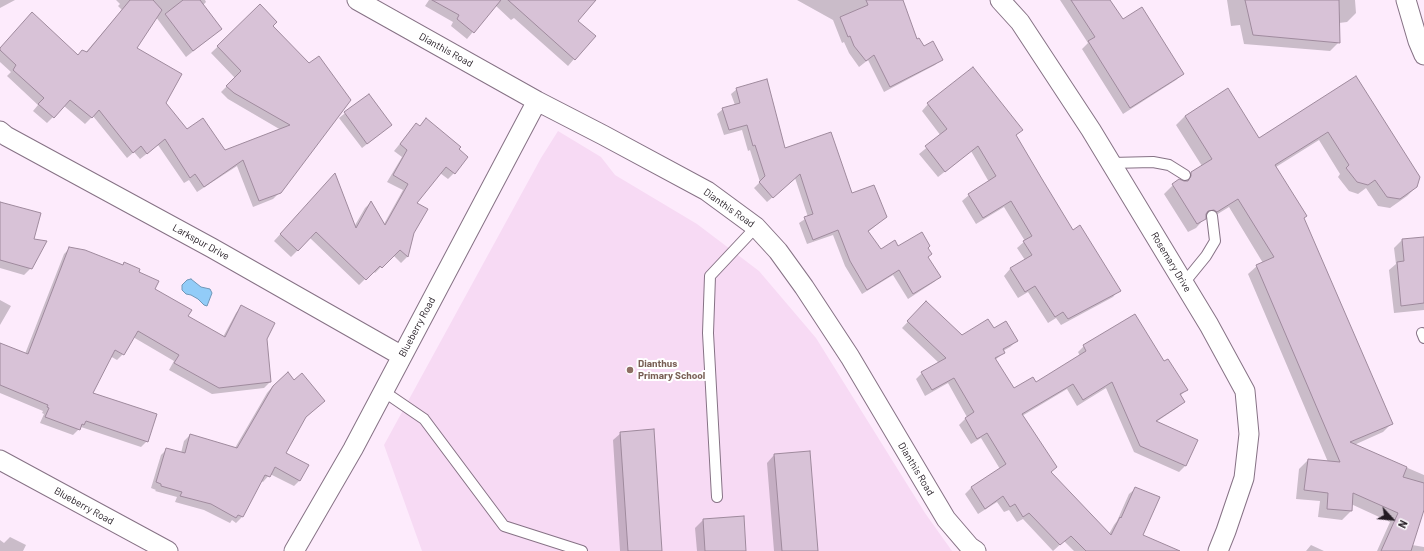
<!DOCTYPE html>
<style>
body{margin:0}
#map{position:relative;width:1424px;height:551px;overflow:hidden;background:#fdebfc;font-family:Barlow,sans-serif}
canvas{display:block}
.north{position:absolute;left:1372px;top:499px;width:40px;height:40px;-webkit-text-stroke:3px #fff;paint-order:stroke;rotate:116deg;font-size:11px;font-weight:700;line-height:16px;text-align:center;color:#221a22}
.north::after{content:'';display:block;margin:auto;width:14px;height:18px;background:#221a22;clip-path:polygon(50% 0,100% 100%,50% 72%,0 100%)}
</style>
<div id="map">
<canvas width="1424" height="551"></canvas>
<div class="north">N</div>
</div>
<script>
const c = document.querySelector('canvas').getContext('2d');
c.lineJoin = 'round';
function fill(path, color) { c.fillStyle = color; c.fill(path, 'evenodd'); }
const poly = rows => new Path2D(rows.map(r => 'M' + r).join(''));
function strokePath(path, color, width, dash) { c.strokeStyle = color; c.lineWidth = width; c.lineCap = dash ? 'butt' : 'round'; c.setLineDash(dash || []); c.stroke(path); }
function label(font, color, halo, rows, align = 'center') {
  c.font = font + ' Barlow,sans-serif'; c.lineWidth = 4; c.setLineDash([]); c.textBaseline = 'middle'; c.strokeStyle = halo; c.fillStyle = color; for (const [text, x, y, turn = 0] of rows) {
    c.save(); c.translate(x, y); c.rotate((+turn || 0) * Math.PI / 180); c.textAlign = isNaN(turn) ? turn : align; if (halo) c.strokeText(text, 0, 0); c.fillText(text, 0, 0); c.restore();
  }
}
fill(poly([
 [558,131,601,157,615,175,697,224,759,271,816,338,925,513,952,551,422,551,384,445,541,158]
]), '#f7daf4');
const water = poly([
 [191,279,201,287,210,289,212,293,207,306,204,305,198,299,191,295,186,294,182,290,182,285,187,280,191,279]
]);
fill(water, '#92ccf8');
strokePath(water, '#7097b8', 1);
fill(poly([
 [0,0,15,0,0,8],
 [116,0,205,0,206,2,203,5,221,29,186,57,156,17,136,48,164,103,187,131,225,152,281,130,228,99,221,92,235,78,211,53,260,6,271,26,309,65,280,192,273,199,253,207,237,166,197,192,189,180,184,183,158,145,140,159,134,152,127,158,93,116,85,124,64,106,47,123,33,111,38,105,7,76,11,72,0,62,0,49,78,56,86,52,122,10,118,6,120,4],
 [429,0,582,0,577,21,594,36,568,66,514,18,511,20,495,5,467,39,451,26,453,22,425,6],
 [797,0,902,0,917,40,923,48,941,59,935,65,884,92,868,60,859,67,849,53,844,42,842,43,833,20],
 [1060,0,1109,0,1123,21,1183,73,1176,80,1123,114,1082,49,1088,43],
 [1227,0,1355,0,1356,13,1347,22,1339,23,1339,42,1330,51,1244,44,1240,25,1231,26],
 [1356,77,1416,187,1407,196,1390,208,1378,206,1366,188,1358,194,1349,191,1338,177,1340,174,1319,140,1276,167,1303,218,1392,423,1383,432,1354,445,1424,475,1424,511,1423,511,1412,545,1424,547,1424,551,1377,551,1390,522,1351,504,1351,511,1342,520,1318,517,1320,501,1296,499,1299,469,1308,460,1328,462,1248,274,1257,266,1263,263,1229,207,1208,220,1205,218,1196,228,1188,232,1164,194,1173,185,1182,182,1191,173,1202,166,1176,125,1185,116,1228,90,1258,139],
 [737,89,784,149,851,194,880,222,868,232,880,250,898,248,927,248,927,257,939,277,934,282,908,299,893,275,862,294,845,266,833,235,807,244,799,223,808,217,795,178,767,202,754,188,760,182,750,150,748,151,742,130,724,135,717,114,723,109,735,105,731,94],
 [368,95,391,125,362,148,339,118],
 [928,104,1021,130,1015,136,1072,231,1119,290,1113,297,1061,325,1056,318,1048,323,1028,292,1018,298,1004,276,1010,269,1025,260,1017,248,1025,241,1004,207,976,224,962,201,969,195,989,182,971,151,938,177,919,154,941,136,922,111],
 [426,120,458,149,454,173,448,179,440,173,415,203,413,233,407,257,401,263,393,255,375,273,373,271,359,285,310,238,291,257,274,241,329,181,354,227,365,208,371,202,384,224,403,190,387,182,402,157,394,151,416,124,419,127],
 [0,204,32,239,31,268,24,275,0,268],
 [1424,238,1424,310,1394,313,1389,270,1396,264,1394,248,1402,240],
 [70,248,122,266,125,263,137,272,154,289,187,316,223,337,236,313,241,307,266,339,270,382,264,388,212,394,169,370,174,361,133,337,123,354,117,360,110,356,91,393,147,441,141,447,81,427,73,435,40,423,44,414,42,413,43,411,0,393,0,344,25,354,64,254],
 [0,300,11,306,0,325],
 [920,309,962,337,994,330,1017,341,1010,347,1003,351,1004,353,995,360,1014,389,1036,384,1080,356,1078,352,1084,346,1164,362,1186,390,1180,396,1184,402,1177,408,1156,422,1197,440,1185,466,1179,472,1134,452,1106,388,1077,406,1067,389,1022,416,1056,467,1050,473,1109,534,1114,525,1117,521,1129,494,1136,488,1142,535,1159,551,1074,551,1064,541,1053,551,1023,519,1017,522,1009,510,1004,512,997,502,978,514,965,494,971,488,1000,469,981,438,971,444,959,425,967,417,948,383,925,396,916,379,922,373,939,363,902,328],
 [294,381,324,401,304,419,284,454,300,480,294,486,270,474,263,482,261,481,242,517,236,523,232,520,230,523,204,510,175,502,177,497,155,491,156,490,151,488,161,455,167,449,181,453,184,441,190,435,235,448,267,393,273,386],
 [621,433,661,551,620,551,613,440],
 [774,455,817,551,774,551,767,463],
 [703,520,745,551,697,551,695,528],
 [10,537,26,545,23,551,0,551,0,540,4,543],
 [1311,545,1324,551,1306,551]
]), '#0003');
const building = poly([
 [130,0,153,0,162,10,137,48,182,74,166,103,187,129,203,118,225,150,290,125,234,93,226,86,241,71,217,46,260,4,277,22,273,26,309,63,319,56,351,100,281,193,259,201,243,160,204,187,195,174,190,178,165,139,147,154,141,146,133,153,99,110,92,118,70,100,54,118,38,104,44,98,13,70,16,65,0,50,0,48,32,12,78,55,82,50,87,52,130,0],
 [183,0,200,0,222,29,193,51,165,14,183,0],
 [432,0,501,0,474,33,457,19,459,15,432,0],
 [508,0,596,0,578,21,596,36,575,60,508,0],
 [866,0,903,0,917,39,919,38,924,46,933,41,943,60,890,87,874,55,866,61,854,46,850,36,848,37,840,17,868,5,866,0],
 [1071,0,1110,0,1123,19,1142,7,1184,74,1130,108,1088,41,1095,37,1071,0],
 [1245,0,1339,0,1340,43,1253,35,1245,0],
 [973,67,1023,130,1016,135,1042,179,1073,230,1080,225,1121,291,1068,319,1063,312,1055,317,1035,286,1025,292,1010,268,1032,255,1023,241,1032,236,1011,201,983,218,968,194,996,176,978,146,945,172,925,146,947,129,927,103,973,67],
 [1356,76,1420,177,1417,187,1400,199,1387,197,1375,180,1368,185,1357,182,1346,168,1349,165,1328,132,1275,165,1307,216,1304,218,1393,424,1350,442,1407,467,1403,477,1424,483,1424,510,1411,551,1381,551,1398,513,1353,493,1352,511,1327,509,1328,493,1304,490,1308,459,1340,462,1256,265,1274,257,1238,199,1217,212,1214,210,1208,211,1206,214,1206,219,1197,224,1172,184,1179,179,1184,181,1188,181,1191,176,1191,172,1212,159,1185,116,1228,88,1259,138,1356,76],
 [767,79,785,148,831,132,852,193,874,185,887,217,868,231,881,249,895,240,898,246,922,232,930,246,928,248,932,254,928,257,941,277,913,294,899,270,867,290,850,261,838,230,813,240,804,217,813,214,800,174,773,198,759,182,765,176,755,145,753,146,747,125,729,130,722,108,740,103,736,88,767,79],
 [369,94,392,125,367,144,344,112,369,94],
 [426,118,461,147,459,149,468,157,455,174,446,167,417,203,428,209,414,233,408,257,400,250,382,268,380,266,366,280,316,232,298,251,280,234,335,173,356,228,371,201,385,225,408,184,393,175,407,150,400,144,416,123,420,126,426,118],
 [0,202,41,213,34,239,47,241,32,269,0,260,0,202],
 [1424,237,1424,303,1401,306,1397,262,1404,261,1402,239,1424,237],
 [69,247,85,250,123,265,124,262,140,269,139,272,159,281,155,289,192,310,188,316,225,337,241,305,275,323,267,339,271,382,219,388,174,363,179,355,138,331,124,355,115,350,93,393,157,414,148,442,86,421,84,425,82,424,80,430,45,417,49,408,47,407,48,405,0,385,0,343,28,354,69,247],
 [926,301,962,335,988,319,994,328,1006,321,1018,341,1003,349,1005,353,995,358,1014,388,1033,377,1036,382,1086,351,1083,345,1135,314,1164,361,1168,359,1188,390,1180,394,1185,402,1156,421,1198,440,1186,466,1140,446,1112,382,1083,400,1073,384,1022,414,1057,467,1051,472,1111,535,1120,517,1121,518,1135,487,1160,497,1143,535,1180,551,1086,551,1071,536,1060,545,1029,513,1023,517,1015,504,1010,507,1003,496,985,509,971,487,1006,464,987,433,977,439,965,418,974,412,954,378,932,390,921,372,946,358,907,321,926,301],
 [288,372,294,380,302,373,325,401,306,417,286,453,309,465,300,481,275,467,270,477,265,475,243,517,238,515,236,518,211,504,180,496,182,492,161,486,161,484,156,482,166,448,185,453,190,434,237,448,273,386,288,372],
 [654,429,662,551,628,551,620,432,654,429],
 [810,451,818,551,782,551,774,454,810,451],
 [744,516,746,551,705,551,703,519,744,516]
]);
fill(building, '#d8c2d7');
strokePath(building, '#9f8a9d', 1);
const service = poly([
 [1111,163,1153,162,1169,165,1185,175],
 [1184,283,1206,256,1215,241,1212,216],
 [1422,333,1424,338],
 [383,391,424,419,504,526,582,551],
 [717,497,708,333,710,276,756,227]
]);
const minor = poly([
 [357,0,537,101,603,135,707,191,756,227,778,251,804,287,850,357,946,519,970,547,976,551],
 [1000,0,1020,22,1091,130,1209,325,1245,391,1249,434,1244,478,1226,531,1218,551],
 [1406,0,1418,41,1424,55],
 [0,131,6,136,212,248,402,356],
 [0,460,168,551],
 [294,551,353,449,537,101]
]);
strokePath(service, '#867285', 12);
strokePath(minor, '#867285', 21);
strokePath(service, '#fff', 10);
strokePath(minor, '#fff', 19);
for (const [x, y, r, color] of [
 [630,370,4,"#8d6e63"]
]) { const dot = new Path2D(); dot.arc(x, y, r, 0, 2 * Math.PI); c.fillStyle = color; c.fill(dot); strokePath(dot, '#fff', 1.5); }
label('10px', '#221a22', '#fff', [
 ["Dianthis Road",446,50,29],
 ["Dianthis Road",729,208,35],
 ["Larkspur Drive",201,242,29],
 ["Rosemary Drive",1171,262,59],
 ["Blueberry Road",417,327,-62],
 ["Dianthis Road",916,469,59],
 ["Blueberry Road",84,506,29]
]);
label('bold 10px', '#785e54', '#fff', [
 ["Dianthus",638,364],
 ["Primary School",638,376]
], 'left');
</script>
